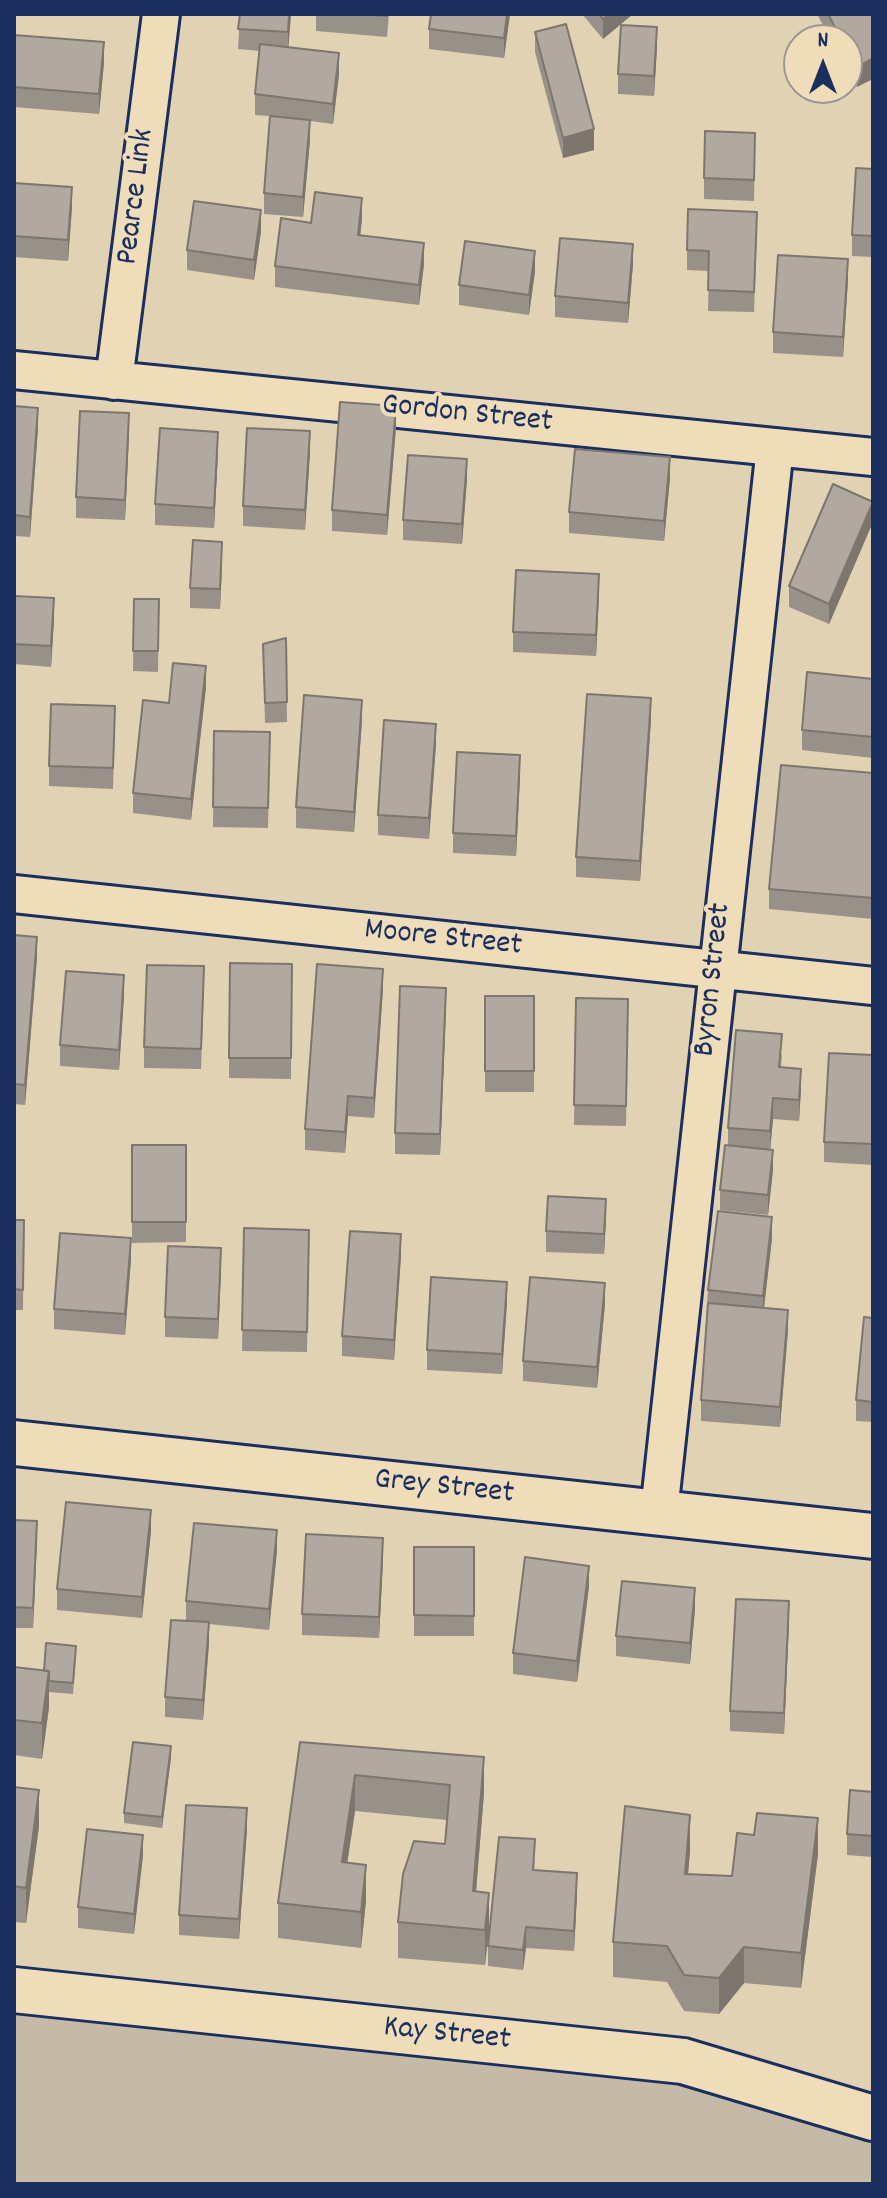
<!DOCTYPE html>
<style>
body{margin:0}
#map{position:relative;width:887px;height:2198px;overflow:hidden;background:#e2d2b4;font-family:Dekko,sans-serif}
canvas{display:block}
.frame{position:absolute;inset:0;border:16px solid #1b2f5e;pointer-events:none}
.north{position:absolute;left:783px;top:24px;width:80px;height:80px;box-sizing:border-box;background:#efdcb9;border:2px solid #9a9795;border-radius:50%;rotate:0deg;font-size:22px;font-weight:700;line-height:32px;text-align:center;color:#1b2f5e}
.north::after{content:'';display:block;margin:auto;width:28px;height:36px;background:#1b2f5e;clip-path:polygon(50% 0,100% 100%,50% 72%,0 100%)}
</style>
<div id="map">
<canvas width="887" height="2198"></canvas>
<div class="frame"></div>
<div class="north">N</div>
</div>
<script>
const c = document.querySelector('canvas').getContext('2d');
c.lineJoin = 'round';
function fill(path, color) { c.fillStyle = color; c.fill(path, 'evenodd'); }
const poly = rows => new Path2D(rows.map(r => 'M' + r).join(''));
function strokePath(path, color, width, dash) { c.strokeStyle = color; c.lineWidth = width; c.lineCap = dash ? 'butt' : 'round'; c.setLineDash(dash || []); c.stroke(path); }
function label(font, color, halo, rows, align = 'center') {
  c.font = font + ' Dekko,sans-serif'; c.lineWidth = 8; c.setLineDash([]); c.textBaseline = 'middle'; c.strokeStyle = halo; c.fillStyle = color; for (const [text, x, y, turn = 0] of rows) {
    c.save(); c.translate(x, y); c.rotate((+turn || 0) * Math.PI / 180); c.textAlign = isNaN(turn) ? turn : align; if (halo) c.strokeText(text, 0, 0); c.fillText(text, 0, 0); c.restore();
  }
}
fill(poly([
 [14,1990,683,2061,873,2116,873,2184,14,2184]
]), '#c5baa7');
const minor = poly([
 [14,370,873,457],
 [114,381,161,14],
 [14,894,873,986],
 [659,1512,775,447]
]);
const tertiary = poly([
 [14,1990,683,2061,873,2118]
]);
const secondary = poly([
 [14,1443,873,1536]
]);
strokePath(minor, '#1b2f5e', 42);
strokePath(tertiary, '#1b2f5e', 50);
strokePath(secondary, '#1b2f5e', 50);
strokePath(minor, '#efdcb9', 36);
strokePath(tertiary, '#efdcb9', 44);
strokePath(secondary, '#efdcb9', 44);
fill(poly([
 [240,14,291,14,288,47,339,74,333,124,310,121,310,140,303,217,264,214,264,193,270,116,255,115,255,94,260,51,238,49],
 [316,14,389,14,387,37,316,31],
 [510,14,504,58,429,49,429,29],
 [582,14,633,14,603,39],
 [817,14,873,14,857,87,847,69,847,40,831,40],
 [535,32,594,150,563,158,535,52],
 [14,35,104,63,99,114,14,107],
 [657,47,654,96,618,94,618,74],
 [755,153,754,201,704,199,704,178],
 [873,169,873,257,852,256,852,235],
 [14,183,72,207,68,261,14,257],
 [362,219,360,235,424,264,419,305,275,287,275,266,311,223],
 [261,231,254,280,187,270,187,250],
 [757,232,754,312,708,311,709,271,687,270,687,250],
 [633,264,628,323,555,317,555,296],
 [535,271,529,315,459,305,459,285],
 [848,280,843,357,773,353,773,332],
 [14,406,38,428,30,537,14,536],
 [396,427,387,535,332,531,332,510],
 [129,434,125,520,76,518,76,497],
 [218,452,214,528,155,525,155,504],
 [310,452,305,530,243,526,243,506],
 [670,478,664,541,569,533,569,512],
 [467,479,462,544,403,540,403,520],
 [873,501,873,522,829,624,789,607,789,586],
 [222,562,220,609,190,608,190,588],
 [599,594,596,656,513,652,513,632],
 [14,596,54,619,51,667,14,664],
 [134,599,159,599,158,672,133,671],
 [286,638,287,722,265,723,263,644],
 [873,679,873,758,802,750,802,730],
 [206,687,191,820,133,813,133,793,169,703],
 [651,719,640,881,576,877,576,857],
 [362,720,354,832,296,828,296,807],
 [115,726,113,789,49,786,49,766],
 [214,731,270,732,268,828,213,827],
 [436,744,429,839,378,835,378,815],
 [873,773,873,919,769,909,769,889],
 [520,776,516,856,453,853,453,833],
 [14,935,37,957,25,1105,14,1104],
 [230,963,292,964,291,1079,229,1078],
 [204,987,201,1069,144,1068,144,1047],
 [383,989,374,1118,348,1116,345,1153,305,1150,305,1129],
 [124,996,119,1070,60,1066,60,1045],
 [485,996,534,996,534,1092,485,1092],
 [576,998,628,999,626,1126,574,1125],
 [446,1008,440,1155,395,1154,395,1133],
 [782,1054,781,1067,801,1089,799,1121,773,1119,770,1150,773,1170,768,1215,720,1210,720,1190,728,1145,728,1128],
 [873,1055,873,1165,824,1162,824,1142],
 [132,1145,186,1145,186,1242,132,1243],
 [606,1219,604,1254,546,1252,546,1231],
 [14,1220,24,1220,23,1310,14,1310],
 [244,1228,309,1230,307,1352,242,1351],
 [772,1238,764,1308,788,1330,780,1427,701,1421,701,1400,708,1290],
 [401,1255,394,1360,342,1356,342,1336],
 [131,1259,125,1335,54,1329,54,1309],
 [221,1269,218,1339,165,1337,165,1317],
 [507,1302,502,1374,427,1370,427,1350],
 [605,1304,597,1388,523,1381,523,1361],
 [873,1318,873,1422,856,1421,856,1400],
 [14,1520,37,1541,33,1628,14,1628],
 [151,1531,142,1618,57,1610,57,1589],
 [414,1547,474,1547,474,1636,414,1636],
 [277,1550,269,1630,209,1624,209,1643,203,1720,165,1717,165,1697,186,1621,186,1601],
 [383,1559,379,1638,302,1635,302,1614],
 [589,1586,577,1682,513,1674,513,1653],
 [695,1609,690,1664,616,1656,616,1636],
 [789,1622,784,1734,730,1731,730,1711],
 [76,1656,73,1694,49,1692,49,1707,42,1759,14,1755,14,1667,44,1671],
 [300,1742,484,1793,476,1892,489,1929,485,1965,398,1958,398,1922,445,1844,447,1820,355,1811,347,1863,366,1901,361,1948,278,1938,278,1903],
 [171,1757,162,1828,124,1823,124,1813],
 [14,1787,39,1826,26,1923,14,1922],
 [873,1792,873,1857,847,1855,847,1834],
 [247,1829,239,1939,179,1935,179,1915],
 [690,1851,688,1874,732,1876,818,1854,801,1988,744,1983,719,2014,684,2011,667,1982,613,1977,613,1942],
 [143,1855,134,1934,78,1928,78,1907],
 [535,1860,534,1870,577,1893,574,1951,526,1948,523,1970,488,1966,488,1946]
]), '#989189');
fill(poly([
 [289,14,291,14,288,53,288,32],
 [507,14,510,14,504,58,504,38],
 [609,14,633,14,603,39,603,19],
 [657,27,657,47,654,96,654,76],
 [104,42,104,63,99,114,99,94],
 [339,53,339,74,333,124,333,104],
 [873,58,873,79,857,87,857,67],
 [310,120,310,140,303,217,303,197],
 [594,129,594,150,563,158,563,138],
 [72,187,72,207,68,261,68,240],
 [362,198,362,219,358,255,358,235],
 [261,210,261,231,254,280,254,260],
 [424,243,424,264,419,305,419,285],
 [633,244,633,264,628,323,628,303],
 [535,251,535,271,529,315,529,295],
 [848,259,848,280,843,357,843,337],
 [396,406,396,427,387,535,387,515],
 [38,408,38,428,30,537,30,517],
 [129,413,129,434,125,520,125,500],
 [310,431,310,452,305,530,305,510],
 [218,432,218,452,214,528,214,508],
 [670,457,670,478,664,541,664,521],
 [467,459,467,479,462,544,462,524],
 [873,502,873,522,829,624,829,604],
 [222,542,222,562,220,609,220,589],
 [599,574,599,594,596,656,596,635],
 [54,598,54,619,51,667,51,646],
 [206,666,206,687,191,820,191,799],
 [651,698,651,719,640,881,640,861],
 [362,700,362,720,354,832,354,812],
 [436,724,436,744,429,839,429,818],
 [520,755,520,776,516,856,516,836],
 [37,937,37,957,25,1105,25,1085],
 [383,969,383,989,374,1118,374,1098],
 [124,975,124,996,119,1070,119,1050],
 [446,988,446,1008,440,1155,440,1134],
 [801,1069,801,1089,799,1121,799,1100],
 [348,1096,348,1116,345,1153,345,1132],
 [773,1098,773,1119,770,1151,770,1131],
 [773,1150,773,1170,768,1215,768,1195],
 [606,1199,606,1219,604,1254,604,1234],
 [772,1217,772,1238,763,1316,763,1296],
 [401,1234,401,1255,394,1360,394,1340],
 [131,1238,131,1259,125,1335,125,1314],
 [221,1248,221,1269,218,1339,218,1319],
 [507,1282,507,1302,502,1374,502,1354],
 [605,1283,605,1304,597,1388,597,1367],
 [788,1310,788,1330,780,1427,780,1407],
 [151,1510,151,1531,142,1618,142,1597],
 [37,1521,37,1541,33,1628,33,1608],
 [277,1530,277,1550,269,1630,269,1609],
 [383,1538,383,1559,379,1638,379,1617],
 [589,1566,589,1586,577,1682,577,1661],
 [695,1588,695,1609,690,1664,690,1643],
 [789,1601,789,1622,784,1734,784,1713],
 [209,1622,209,1643,203,1720,203,1700],
 [49,1671,49,1707,42,1759,42,1723],
 [171,1746,171,1757,162,1828,162,1817],
 [484,1757,484,1793,473,1927,473,1891],
 [355,1775,355,1811,342,1898,342,1862],
 [39,1790,39,1826,26,1923,26,1888],
 [247,1808,247,1829,239,1939,239,1919],
 [690,1815,690,1851,685,1910,685,1874],
 [818,1818,818,1854,801,1988,801,1953],
 [143,1835,143,1855,134,1934,134,1914],
 [366,1865,366,1901,361,1948,361,1912],
 [577,1873,577,1893,574,1951,574,1931],
 [489,1893,489,1929,485,1965,485,1930],
 [526,1927,526,1948,523,1970,523,1950],
 [744,1947,744,1983,719,2014,719,1978]
]), '#7c766f');
const building = poly([
 [240,14,289,14,288,32,238,29,240,14],
 [358,14,387,14,387,16,358,14],
 [431,14,507,14,504,38,429,29,431,14],
 [599,14,609,14,603,19,599,14],
 [828,14,873,14,873,58,857,67,847,49,847,40,842,40,828,14],
 [566,24,594,129,563,138,535,32,566,24],
 [621,25,657,27,654,76,618,74,621,25],
 [14,35,104,42,99,94,14,87,14,35],
 [260,44,339,53,333,104,255,94,260,44],
 [270,116,310,120,303,197,264,193,270,116],
 [705,131,755,133,754,180,704,178,705,131],
 [856,168,873,169,873,236,852,235,856,168],
 [14,183,72,187,68,240,14,236,14,183],
 [315,192,362,198,358,235,424,243,419,285,275,266,281,218,311,223,315,192],
 [194,201,261,210,254,260,187,250,194,201],
 [688,209,757,212,754,292,708,290,709,251,687,250,688,209],
 [560,238,633,244,628,303,555,296,560,238],
 [465,241,535,251,529,295,459,285,465,241],
 [778,255,848,259,843,337,773,332,778,255],
 [340,402,396,406,387,515,332,510,340,402],
 [14,406,38,408,30,517,14,515,14,406],
 [80,411,129,413,125,500,76,497,80,411],
 [160,428,218,432,214,508,155,504,160,428],
 [247,428,310,431,305,510,243,506,247,428],
 [575,449,670,457,664,521,569,512,575,449],
 [408,455,467,459,462,524,403,520,408,455],
 [833,484,873,502,829,604,789,586,833,484],
 [193,540,222,542,220,589,190,588,193,540],
 [516,570,599,574,596,635,513,632,516,570],
 [14,596,54,598,51,646,14,644,14,596],
 [134,599,159,599,158,651,133,651,134,599],
 [286,638,287,702,265,703,263,644,286,638],
 [173,663,206,666,191,799,133,793,143,700,169,703,173,663],
 [807,672,873,679,873,737,802,730,807,672],
 [587,694,651,698,640,861,576,857,587,694],
 [304,695,362,700,354,812,296,807,304,695],
 [51,704,115,706,113,768,49,766,51,704],
 [384,720,436,724,429,818,378,815,384,720],
 [214,731,270,732,268,808,213,807,214,731],
 [457,752,520,755,516,836,453,833,457,752],
 [781,765,873,773,873,898,769,889,781,765],
 [14,935,37,937,25,1085,14,1084,14,935],
 [230,963,292,964,291,1058,229,1058,230,963],
 [317,964,383,969,374,1098,348,1096,345,1132,305,1129,317,964],
 [147,965,204,966,201,1049,144,1047,147,965],
 [66,971,124,975,119,1050,60,1045,66,971],
 [400,986,446,988,440,1134,395,1133,400,986],
 [485,996,534,996,534,1071,485,1071,485,996],
 [576,998,628,999,626,1106,574,1105,576,998],
 [736,1030,782,1034,779,1067,801,1069,799,1100,773,1098,770,1131,728,1128,736,1030],
 [829,1053,873,1055,873,1144,824,1142,829,1053],
 [132,1145,186,1145,186,1222,132,1222,132,1145],
 [725,1145,773,1150,768,1195,720,1190,725,1145],
 [548,1196,606,1199,604,1234,546,1231,548,1196],
 [718,1211,772,1217,763,1296,708,1290,718,1211],
 [14,1220,24,1220,23,1290,14,1289,14,1220],
 [244,1228,309,1230,307,1332,242,1330,244,1228],
 [350,1231,401,1234,394,1340,342,1336,350,1231],
 [60,1233,131,1238,125,1314,54,1309,60,1233],
 [168,1246,221,1248,218,1319,165,1317,168,1246],
 [431,1277,507,1282,502,1354,427,1350,431,1277],
 [530,1277,605,1283,597,1367,523,1361,530,1277],
 [708,1303,788,1310,780,1407,701,1400,708,1303],
 [864,1317,873,1318,873,1402,856,1400,864,1317],
 [66,1502,151,1510,142,1597,57,1589,66,1502],
 [14,1520,37,1521,33,1608,14,1607,14,1520],
 [194,1523,277,1530,269,1609,186,1601,194,1523],
 [306,1534,383,1538,379,1617,302,1614,306,1534],
 [414,1547,474,1547,474,1616,414,1615,414,1547],
 [525,1557,589,1566,577,1661,513,1653,525,1557],
 [622,1581,695,1588,690,1643,616,1636,622,1581],
 [736,1599,789,1601,784,1713,730,1711,736,1599],
 [171,1620,209,1622,203,1700,165,1697,171,1620],
 [46,1643,76,1646,73,1683,49,1681,49,1671,44,1671,46,1643],
 [14,1667,49,1671,42,1723,14,1720,14,1667],
 [133,1742,171,1746,162,1817,124,1813,133,1742],
 [300,1742,484,1757,473,1891,489,1893,485,1930,398,1922,403,1874,414,1841,445,1844,450,1785,355,1775,342,1862,366,1865,361,1912,278,1903,300,1742],
 [14,1787,39,1790,26,1888,14,1886,14,1787],
 [850,1790,873,1792,873,1836,847,1834,850,1790],
 [186,1805,247,1808,239,1919,179,1915,186,1805],
 [625,1806,690,1815,685,1874,732,1876,737,1833,754,1835,757,1813,818,1818,801,1953,744,1947,719,1978,684,1975,667,1946,613,1942,625,1806],
 [87,1829,143,1835,134,1914,78,1907,87,1829],
 [499,1837,535,1839,533,1870,577,1873,574,1931,526,1927,523,1950,488,1946,499,1837]
]);
fill(building, '#b1a99f');
strokePath(building, '#7c766f', 2);
label('32px', '#1b2f5e', '#efdcb9', [
 ["Pearce Link",138,197,-83],
 ["Gordon Street",467,416,6],
 ["Moore Street",443,940,6],
 ["Byron Street",715,980,-84],
 ["Grey Street",444,1489,6],
 ["Kay Street",447,2036,6]
]);
</script>
